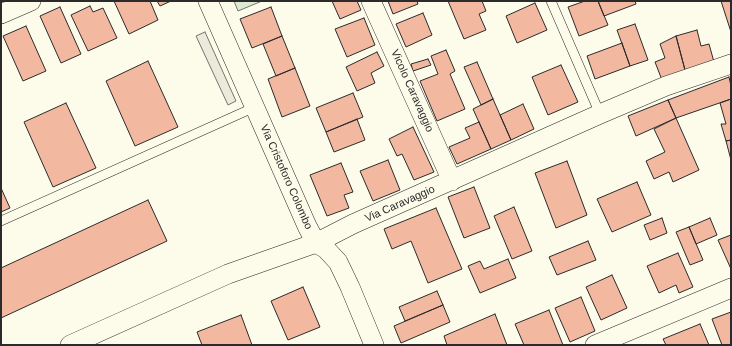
<!DOCTYPE html>
<style>
body{margin:0}
#map{position:relative;width:732px;height:346px;overflow:hidden;background:#fdfbea;font-family:Arial,sans-serif}
canvas{display:block}
.frame{position:absolute;inset:0;border:2px solid #2b2b2b;pointer-events:none}
</style>
<div id="map">
<canvas width="732" height="346"></canvas>
<div class="frame"></div>
</div>
<script>
const c = document.querySelector('canvas').getContext('2d');
c.lineJoin = 'round';
function fill(path, color) { c.fillStyle = color; c.fill(path, 'evenodd'); }
const poly = rows => new Path2D(rows.map(r => 'M' + r).join(''));
function strokePath(path, color, width, dash) { c.strokeStyle = color; c.lineWidth = width; c.lineCap = dash ? 'butt' : 'round'; c.setLineDash(dash || []); c.stroke(path); }
function label(font, color, halo, rows, align = 'center') {
  c.font = font + ' Arial,sans-serif'; c.lineWidth = 3; c.setLineDash([]); c.textBaseline = 'middle'; c.strokeStyle = halo; c.fillStyle = color; for (const [text, x, y, turn = 0] of rows) {
    c.save(); c.translate(x, y); c.rotate((+turn || 0) * Math.PI / 180); c.textAlign = isNaN(turn) ? turn : align; if (halo) c.strokeText(text, 0, 0); c.fillText(text, 0, 0); c.restore();
  }
}
const green = poly([
 [234,1,262,1,238,11,234,1]
]);
fill(green, '#deebd1');
strokePath(green, '#74746e', 1);
const parking = poly([
 [205,32,236,101,228,105,196,36,205,32]
]);
fill(parking, '#eceadb');
strokePath(parking, '#74746e', 1);
const building = poly([
 [114,1,150,1,158,20,129,34,114,1],
 [157,1,171,1,160,6,157,1],
 [332,1,357,1,361,10,340,19,332,1],
 [388,1,417,1,418,4,393,14,388,1],
 [448,1,482,1,486,11,479,14,486,30,464,39,448,1],
 [585,1,598,1,608,25,579,36,568,7,585,1],
 [598,1,635,1,636,4,604,16,598,1],
 [721,1,731,1,731,32,721,1],
 [535,3,547,30,517,43,506,16,535,3],
 [90,6,93,12,103,8,117,38,88,51,71,15,90,6],
 [60,7,81,54,61,63,40,16,60,7],
 [271,7,282,36,252,48,240,19,271,7],
 [423,13,432,35,406,47,396,24,423,13],
 [364,18,375,45,347,57,335,29,364,18],
 [635,24,648,60,630,66,617,30,635,24],
 [26,26,46,71,23,81,3,36,26,26],
 [697,30,701,46,709,44,714,62,685,70,676,36,697,30],
 [282,36,295,68,276,76,263,44,282,36],
 [676,36,685,70,662,80,655,62,665,58,660,44,676,36],
 [622,43,630,66,595,79,587,56,622,43],
 [446,50,455,71,450,74,465,109,437,121,420,81,438,74,431,56,446,50],
 [377,52,384,66,371,73,375,83,357,91,346,67,377,52],
 [428,59,431,65,413,71,411,64,428,59],
 [148,61,178,127,135,146,106,81,148,61],
 [477,62,493,99,481,105,464,67,477,62],
 [561,65,578,102,548,115,532,77,561,65],
 [295,68,310,106,282,117,268,79,295,68],
 [729,77,731,86,731,99,676,118,668,100,729,77],
 [353,93,363,117,326,132,316,108,353,93],
 [493,99,511,140,491,149,473,109,493,99],
 [731,99,731,140,726,141,721,124,726,124,720,103,731,99],
 [668,100,676,118,636,136,628,116,668,100],
 [66,103,96,168,53,187,24,122,66,103],
 [523,104,534,129,511,140,500,115,523,104],
 [676,118,699,170,673,182,669,172,654,179,646,161,665,152,654,129,676,118],
 [357,119,365,140,334,152,326,132,357,119],
 [479,122,491,149,457,164,449,147,470,138,465,128,479,122],
 [413,127,434,172,414,180,402,154,397,156,389,139,413,127],
 [731,140,731,160,726,141,731,140],
 [388,160,400,190,373,201,360,171,388,160],
 [567,161,587,215,556,228,535,173,567,161],
 [341,163,353,192,344,195,349,208,327,216,310,175,341,163],
 [637,182,651,215,612,232,597,199,637,182],
 [474,187,490,228,464,238,448,197,474,187],
 [1,188,10,208,1,212,1,188],
 [148,200,167,241,1,318,1,268,148,200],
 [514,207,532,251,512,259,494,216,514,207],
 [436,208,462,269,428,283,411,241,392,249,384,229,436,208],
 [662,218,667,233,650,240,644,225,662,218],
 [710,218,717,235,696,244,689,227,710,218],
 [689,227,703,260,690,265,676,232,689,227],
 [731,235,731,269,718,240,731,235],
 [588,241,596,260,557,275,549,257,588,241],
 [678,253,693,287,679,293,676,285,659,293,647,266,678,253],
 [508,259,516,278,480,293,468,266,480,261,484,269,508,259],
 [612,275,627,308,601,320,586,287,612,275],
 [303,287,320,327,288,340,271,301,303,287],
 [437,291,443,305,405,321,399,307,437,291],
 [581,297,595,331,570,342,555,308,581,297],
 [443,305,450,322,401,343,394,326,443,305],
 [549,310,563,345,524,345,515,324,549,310],
 [731,312,731,345,722,345,712,319,731,312],
 [495,314,507,345,447,345,444,336,495,314],
 [241,315,252,345,202,345,197,332,241,315],
 [700,324,709,345,666,345,663,339,700,324]
]);
fill(building, '#f2b8a0');
strokePath(building, '#2b2b2b', 1);
const lane = poly([
 [551,1,600,114],
 [1,221,255,107]
]);
const street = poly([
 [208,1,307,226,316,243,326,249,338,262,350,287,374,345],
 [371,1,452,181],
 [1,14,31,1],
 [70,345,228,274,316,243,353,224,600,114,666,86,731,64],
 [595,345,731,288]
]);
strokePath(lane, '#2b2b2b', 10);
strokePath(street, '#2b2b2b', 20);
strokePath(lane, '#fdfbea', 9);
strokePath(street, '#fdfbea', 19);
label('11px', '#2b2b2b', '#fdfbea', [
 ["Vicolo Caravaggio",412,91,66],
 ["Via Cristoforo Colombo",286,177,66],
 ["Via Caravaggio",400,204,-24]
]);
</script>
